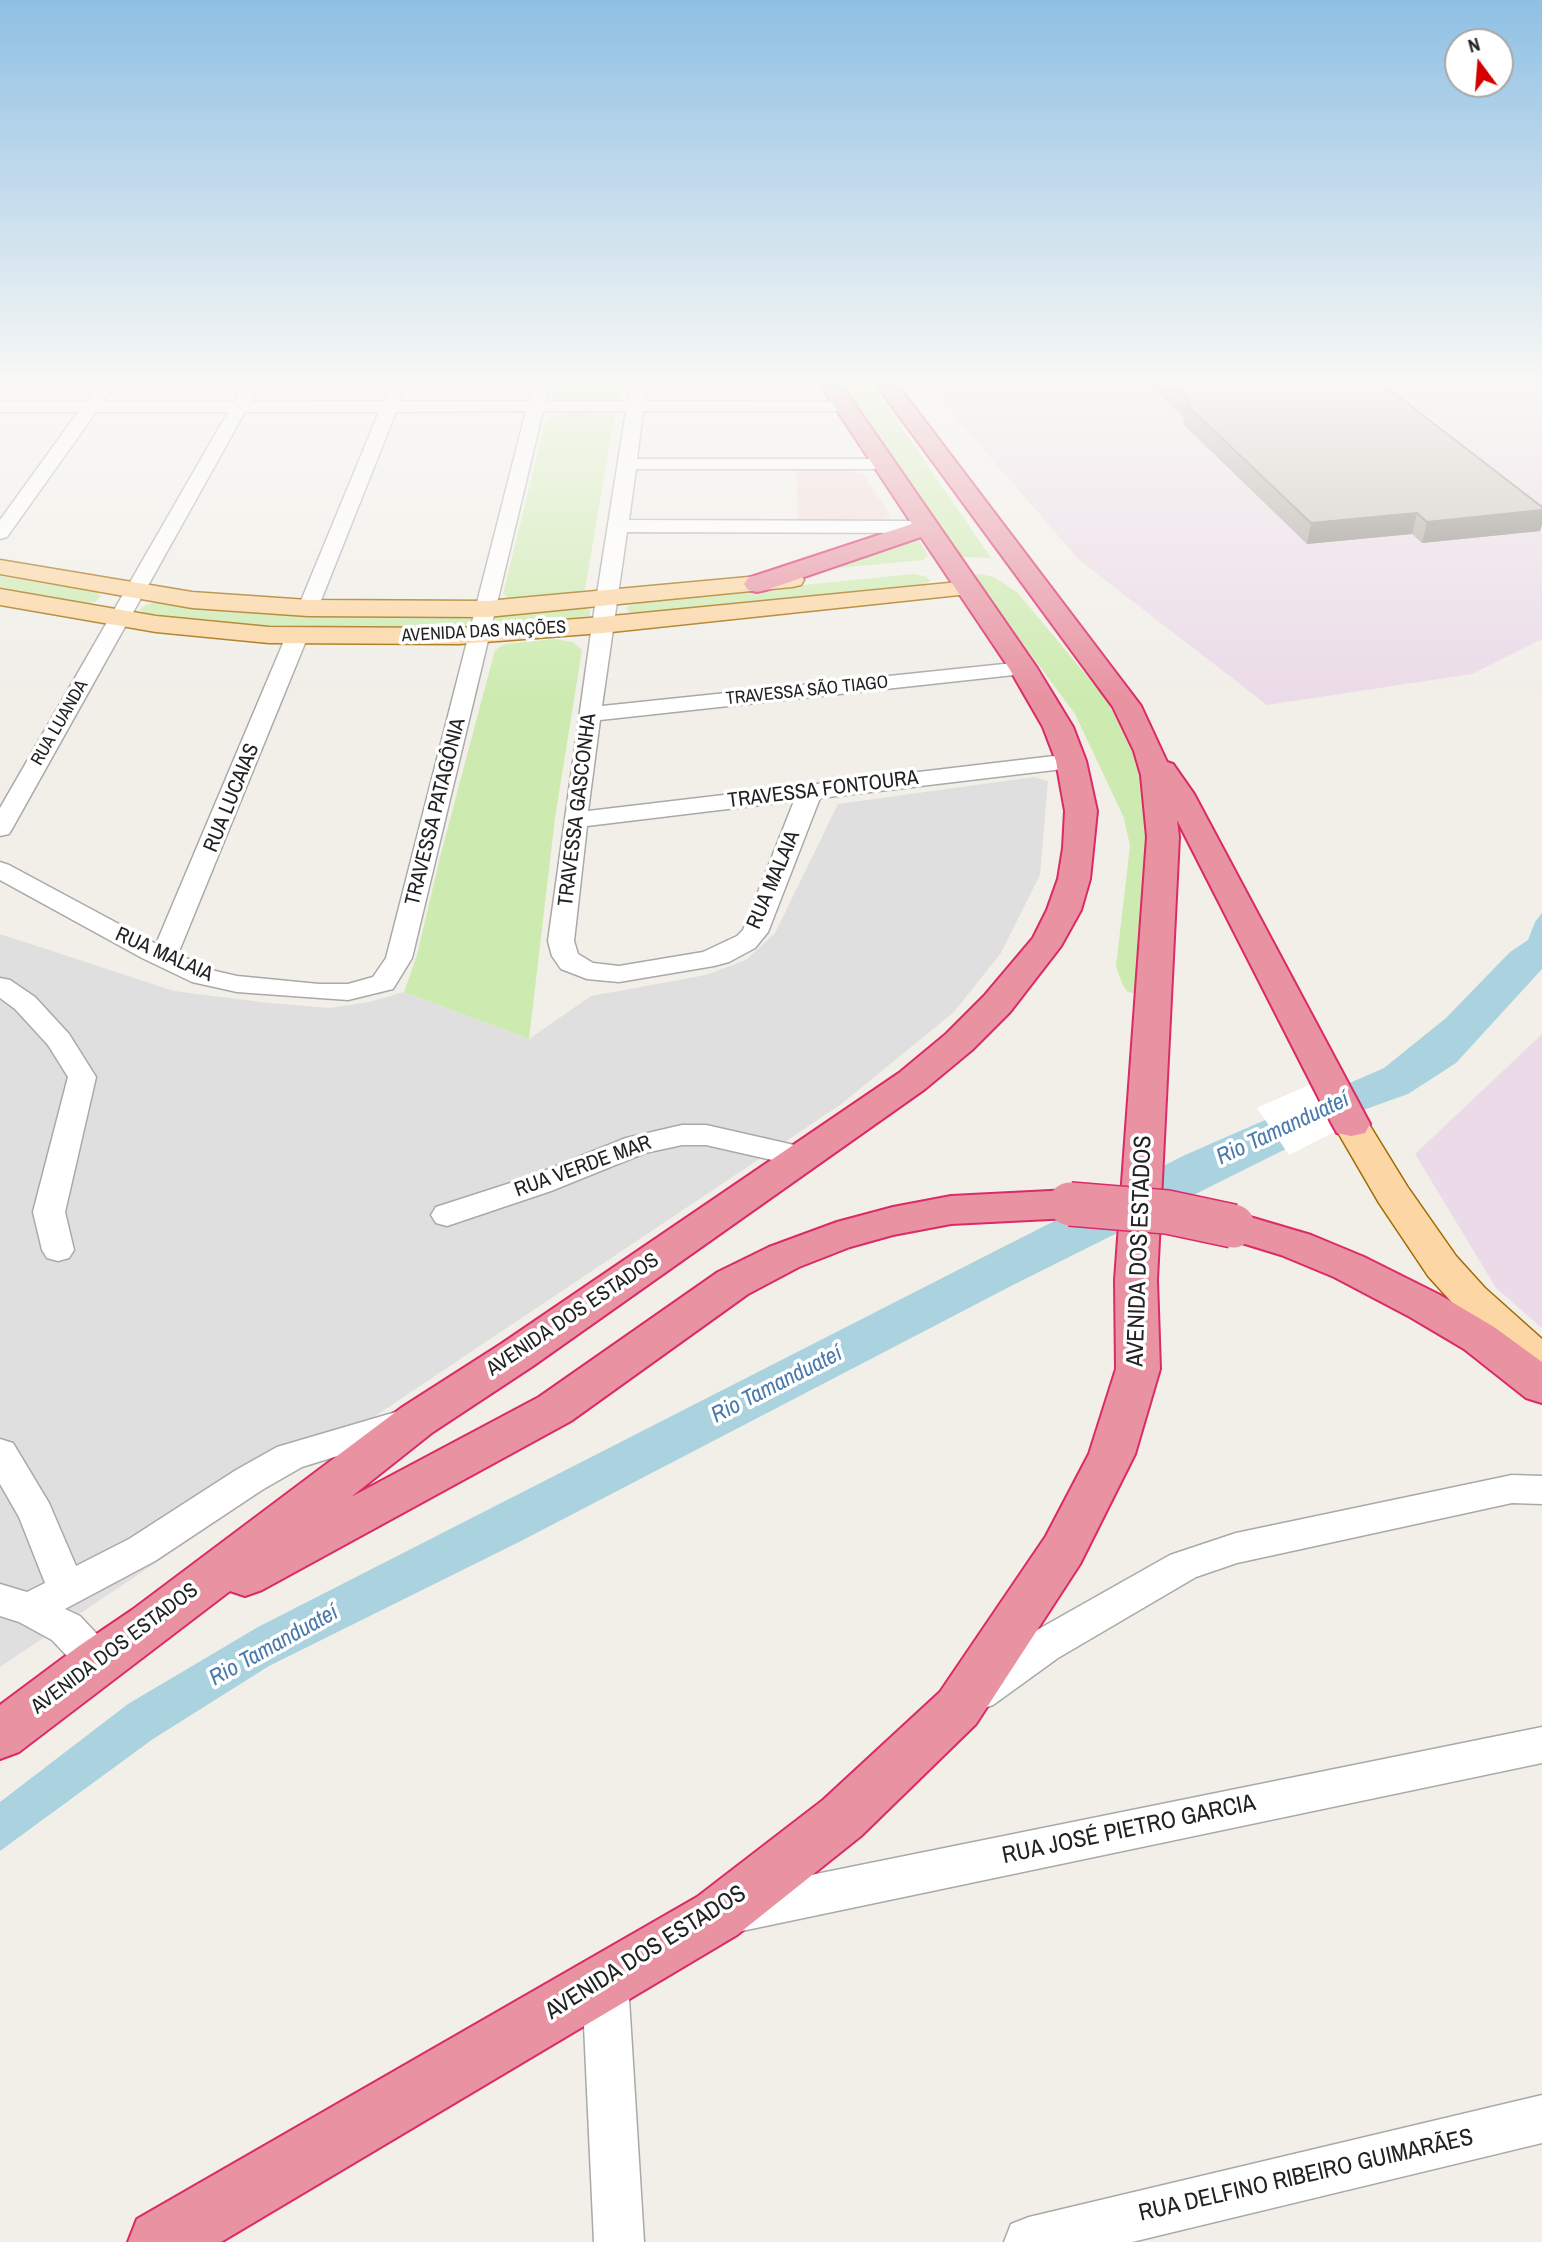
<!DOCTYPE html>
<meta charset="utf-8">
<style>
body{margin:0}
#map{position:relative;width:1542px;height:2242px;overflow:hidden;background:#f2efe9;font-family:"Archivo Narrow",sans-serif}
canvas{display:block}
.north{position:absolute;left:1444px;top:28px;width:70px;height:70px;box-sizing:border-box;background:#fff;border:2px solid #a7a7a7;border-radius:50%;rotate:344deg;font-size:19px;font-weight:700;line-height:28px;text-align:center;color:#222}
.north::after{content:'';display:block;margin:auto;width:24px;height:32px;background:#d40000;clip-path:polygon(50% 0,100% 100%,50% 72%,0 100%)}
</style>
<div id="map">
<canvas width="1542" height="2242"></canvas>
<div class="north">N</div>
</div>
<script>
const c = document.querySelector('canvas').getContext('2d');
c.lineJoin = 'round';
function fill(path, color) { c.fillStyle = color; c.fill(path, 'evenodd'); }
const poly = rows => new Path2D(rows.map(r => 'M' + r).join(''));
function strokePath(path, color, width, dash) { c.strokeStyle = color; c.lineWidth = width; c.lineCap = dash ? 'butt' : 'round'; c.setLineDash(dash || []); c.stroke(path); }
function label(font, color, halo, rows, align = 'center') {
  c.font = font + ' "Archivo Narrow",sans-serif'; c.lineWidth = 7; c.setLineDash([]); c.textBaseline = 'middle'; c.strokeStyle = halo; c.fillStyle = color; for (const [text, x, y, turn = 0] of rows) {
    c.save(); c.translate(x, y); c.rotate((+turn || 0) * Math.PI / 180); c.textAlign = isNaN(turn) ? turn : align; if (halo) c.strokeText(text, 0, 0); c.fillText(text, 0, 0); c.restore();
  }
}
fill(poly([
 [1034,777,1048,781,1040,875,1001,953,954,1012,840,1105,0,1667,0,934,174,991,269,1003,330,1008,369,1002,404,992,529,1039,591,996,706,975,746,960,775,933,838,804]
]), '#e0dfdf');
fill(poly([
 [796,470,849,470,863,474,891,516,881,521,798,521]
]), '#f2dad9');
fill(poly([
 [926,383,1542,383,1542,639,1472,674,1267,705,1079,560],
 [1542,1034,1542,1328,1496,1288,1415,1154]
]), '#ebdbe8');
fill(poly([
 [554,383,620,383,618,398,614,401,562,402,552,398],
 [841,383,871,383,991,558,960,557],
 [568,412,615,413,585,589,579,593,509,598,503,594,546,419],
 [917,537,928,555,923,560,828,569],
 [913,574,925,576,931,581,917,586,639,613,629,612,626,608,635,602],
 [979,574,994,577,1018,593,1101,693,1121,724,1135,755,1141,774,1148,838,1137,991,1134,993,1128,992,1123,986,1116,966,1130,846,1124,818,1075,714,972,575],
 [0,576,93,591,101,596,95,602,79,604,0,590],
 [158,602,261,614,468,617,474,620,472,625,463,628,296,628,188,620,145,613,139,610,147,604],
 [583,607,590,610,590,616,498,626,493,621,498,616],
 [554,639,573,642,582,650,555,818,529,1039,404,992,417,955,440,857,495,650,505,644]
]), '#cdebb0');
fill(poly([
 [1542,913,1542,969,1456,1063,1408,1094,1366,1109,1013,1285,521,1541,269,1666,153,1739,0,1851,0,1802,128,1704,258,1627,1003,1247,1185,1155,1384,1068,1446,1018,1510,952,1528,940,1535,922]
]), '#aad3df');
fill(poly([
 [1338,1072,1364,1117,1289,1155,1257,1108]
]), '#fff');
const minor = poly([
 [99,383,116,383,103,402,234,402,245,383,261,383,251,402,383,401,391,383,407,383,400,401,529,401,534,383,550,383,546,401,628,401,631,383,647,383,645,401,851,402,853,406,851,410,845,411,643,411,637,459,884,459,893,464,884,469,636,469,629,520,927,521,937,527,927,533,627,532,602,706,1023,662,1031,663,1034,668,1031,673,1023,674,600,720,588,811,1071,754,1079,756,1083,761,1079,766,1071,768,820,798,768,932,755,948,729,962,714,966,619,982,587,979,561,969,552,956,548,941,592,625,626,411,543,411,412,958,393,989,348,1000,237,992,192,982,142,958,0,880,0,862,9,865,156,944,286,636,290,632,304,632,308,636,178,954,211,970,237,976,319,984,348,984,373,977,386,958,526,411,396,412,318,608,315,612,308,614,301,612,298,608,379,412,245,412,12,829,9,834,0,836,0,808,228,412,96,412,7,537,0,539,0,520,78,412,0,412,0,402,86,402,99,383],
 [794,801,743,930,737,936,703,952,619,966,593,963,578,954,574,941,587,826,794,801],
 [0,978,10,980,35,997,69,1034,96,1077,65,1212,74,1250,69,1258,58,1261,47,1258,42,1250,33,1212,68,1077,48,1045,15,1009,0,998,0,978],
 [682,1125,706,1125,803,1147,814,1150,818,1157,814,1164,803,1167,706,1145,682,1145,645,1153,551,1191,447,1226,436,1223,431,1215,436,1207,529,1177,626,1138,682,1125],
 [406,1409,418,1413,424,1422,418,1431,302,1467,262,1490,155,1561,65,1609,80,1616,111,1649,117,1661,111,1673,97,1678,83,1673,52,1640,19,1622,0,1616,0,1584,27,1592,45,1583,19,1517,0,1484,0,1439,13,1443,49,1503,76,1566,129,1539,236,1470,277,1447,406,1409],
 [1512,1475,1542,1476,1542,1504,1512,1503,1237,1563,1196,1577,1058,1658,993,1705,979,1710,965,1705,959,1693,965,1681,1030,1634,1170,1555,1236,1533,1512,1475],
 [1542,1727,1542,1763,737,1932,721,1926,715,1911,721,1896,737,1890,1542,1727],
 [605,1960,621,1966,628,1982,644,2242,594,2242,582,1982,589,1966,605,1960],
 [1542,2095,1542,2143,1132,2242,1004,2242,1011,2224,1029,2217,1542,2095]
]);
const major = poly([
 [0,560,192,592,308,600,487,601,792,573,801,575,804,580,801,585,792,587,487,617,308,616,192,608,0,574,0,560],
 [969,581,978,583,981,588,978,593,602,633,459,644,269,643,156,632,0,605,0,589,156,616,269,627,459,628,602,617,969,581],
 [1351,1112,1364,1116,1407,1186,1456,1256,1485,1288,1542,1339,1542,1380,1527,1375,1457,1308,1428,1276,1379,1203,1333,1124,1338,1116,1351,1112]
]);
const highway = poly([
 [819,383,840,383,1037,668,1073,727,1086,761,1097,811,1090,879,1081,910,1061,946,1010,1012,972,1050,925,1089,533,1366,433,1432,351,1497,539,1397,718,1272,769,1247,837,1222,893,1207,951,1196,1070,1190,1084,1194,1090,1204,1084,1214,1070,1218,951,1224,893,1235,850,1247,799,1267,748,1294,571,1421,262,1590,245,1596,230,1591,19,1752,0,1759,0,1705,79,1646,132,1610,401,1408,501,1344,899,1073,946,1034,984,996,1033,938,1047,910,1058,879,1063,848,1065,811,1056,761,1043,727,1009,668,921,537,766,590,757,592,748,590,744,584,748,578,912,524,819,383],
 [875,383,896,383,1141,706,1167,762,1173,764,1194,794,1370,1124,1365,1133,1351,1136,1337,1133,1332,1124,1177,820,1179,837,1157,1280,1160,1369,1135,1454,1080,1564,976,1724,861,1836,737,1935,221,2242,128,2242,137,2219,697,1897,823,1800,940,1692,1046,1536,1089,1454,1116,1369,1115,1280,1147,837,1141,775,1134,751,1113,707,875,383],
 [1233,1212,1311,1235,1364,1257,1440,1295,1494,1327,1542,1362,1542,1403,1526,1398,1464,1349,1410,1317,1334,1277,1281,1255,1219,1236,1213,1226,1219,1216,1233,1212]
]);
strokePath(minor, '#a9a9a9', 3);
strokePath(major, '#a06b00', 3);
strokePath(highway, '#dc2a67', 4);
fill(minor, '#fff');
fill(major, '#fcd6a4');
fill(highway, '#e892a2');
const highwayBridge = poly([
 [1070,1204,1167,1212,1233,1226]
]);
strokePath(highwayBridge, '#dc2a67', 46, []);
strokePath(highwayBridge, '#e892a2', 43);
fill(poly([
 [1148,383,1381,383,1540,531,1422,543,1412,534,1307,544,1183,424,1184,418]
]), '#aba49e');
fill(poly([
 [1542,510,1542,525,1540,531,1422,543,1427,522],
 [1417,513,1412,534,1307,544,1311,523]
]), '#8b8681');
const building = poly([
 [1170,383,1381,383,1542,507,1542,510,1427,522,1417,513,1311,523,1186,404,1192,404,1170,383]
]);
fill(building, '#c7bfb8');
strokePath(building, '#8b8681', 2);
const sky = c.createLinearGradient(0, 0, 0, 697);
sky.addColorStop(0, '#8fc0e4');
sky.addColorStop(0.55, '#f9f8f5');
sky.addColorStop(1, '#f9f8f500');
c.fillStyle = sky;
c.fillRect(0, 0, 1542, 697);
label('18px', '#222', '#fff', [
 ["AVENIDA DAS NAÇÕES",484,632,-3],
 ["TRAVESSA SÃO TIAGO",807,691,-6],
 ["RUA LUANDA",60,723,-60]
]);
label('21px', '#222', '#fff', [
 ["TRAVESSA FONTOURA",823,790,-7],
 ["RUA LUCAIAS",232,798,-68],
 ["TRAVESSA GASCONHA",578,810,-83],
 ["TRAVESSA PATAGÔNIA",436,812,-76],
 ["RUA MALAIA",774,880,-67],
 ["RUA MALAIA",164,955,24],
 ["RUA VERDE MAR",583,1167,-20],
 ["AVENIDA DOS ESTADOS",573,1315,-34],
 ["AVENIDA DOS ESTADOS",115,1649,-37]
]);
label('italic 23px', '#4a7aab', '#fff', [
 ["Rio Tamanduateí",1283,1129,-25],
 ["Rio Tamanduateí",777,1385,-27],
 ["Rio Tamanduateí",274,1646,-29]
]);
label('24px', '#222', '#fff', [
 ["AVENIDA DOS ESTADOS",1140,1251,-88],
 ["RUA JOSÉ PIETRO GARCIA",1129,1830,-12],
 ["AVENIDA DOS ESTADOS",646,1953,-32],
 ["RUA DELFINO RIBEIRO GUIMARÃES",1306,2176,-13]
]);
</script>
